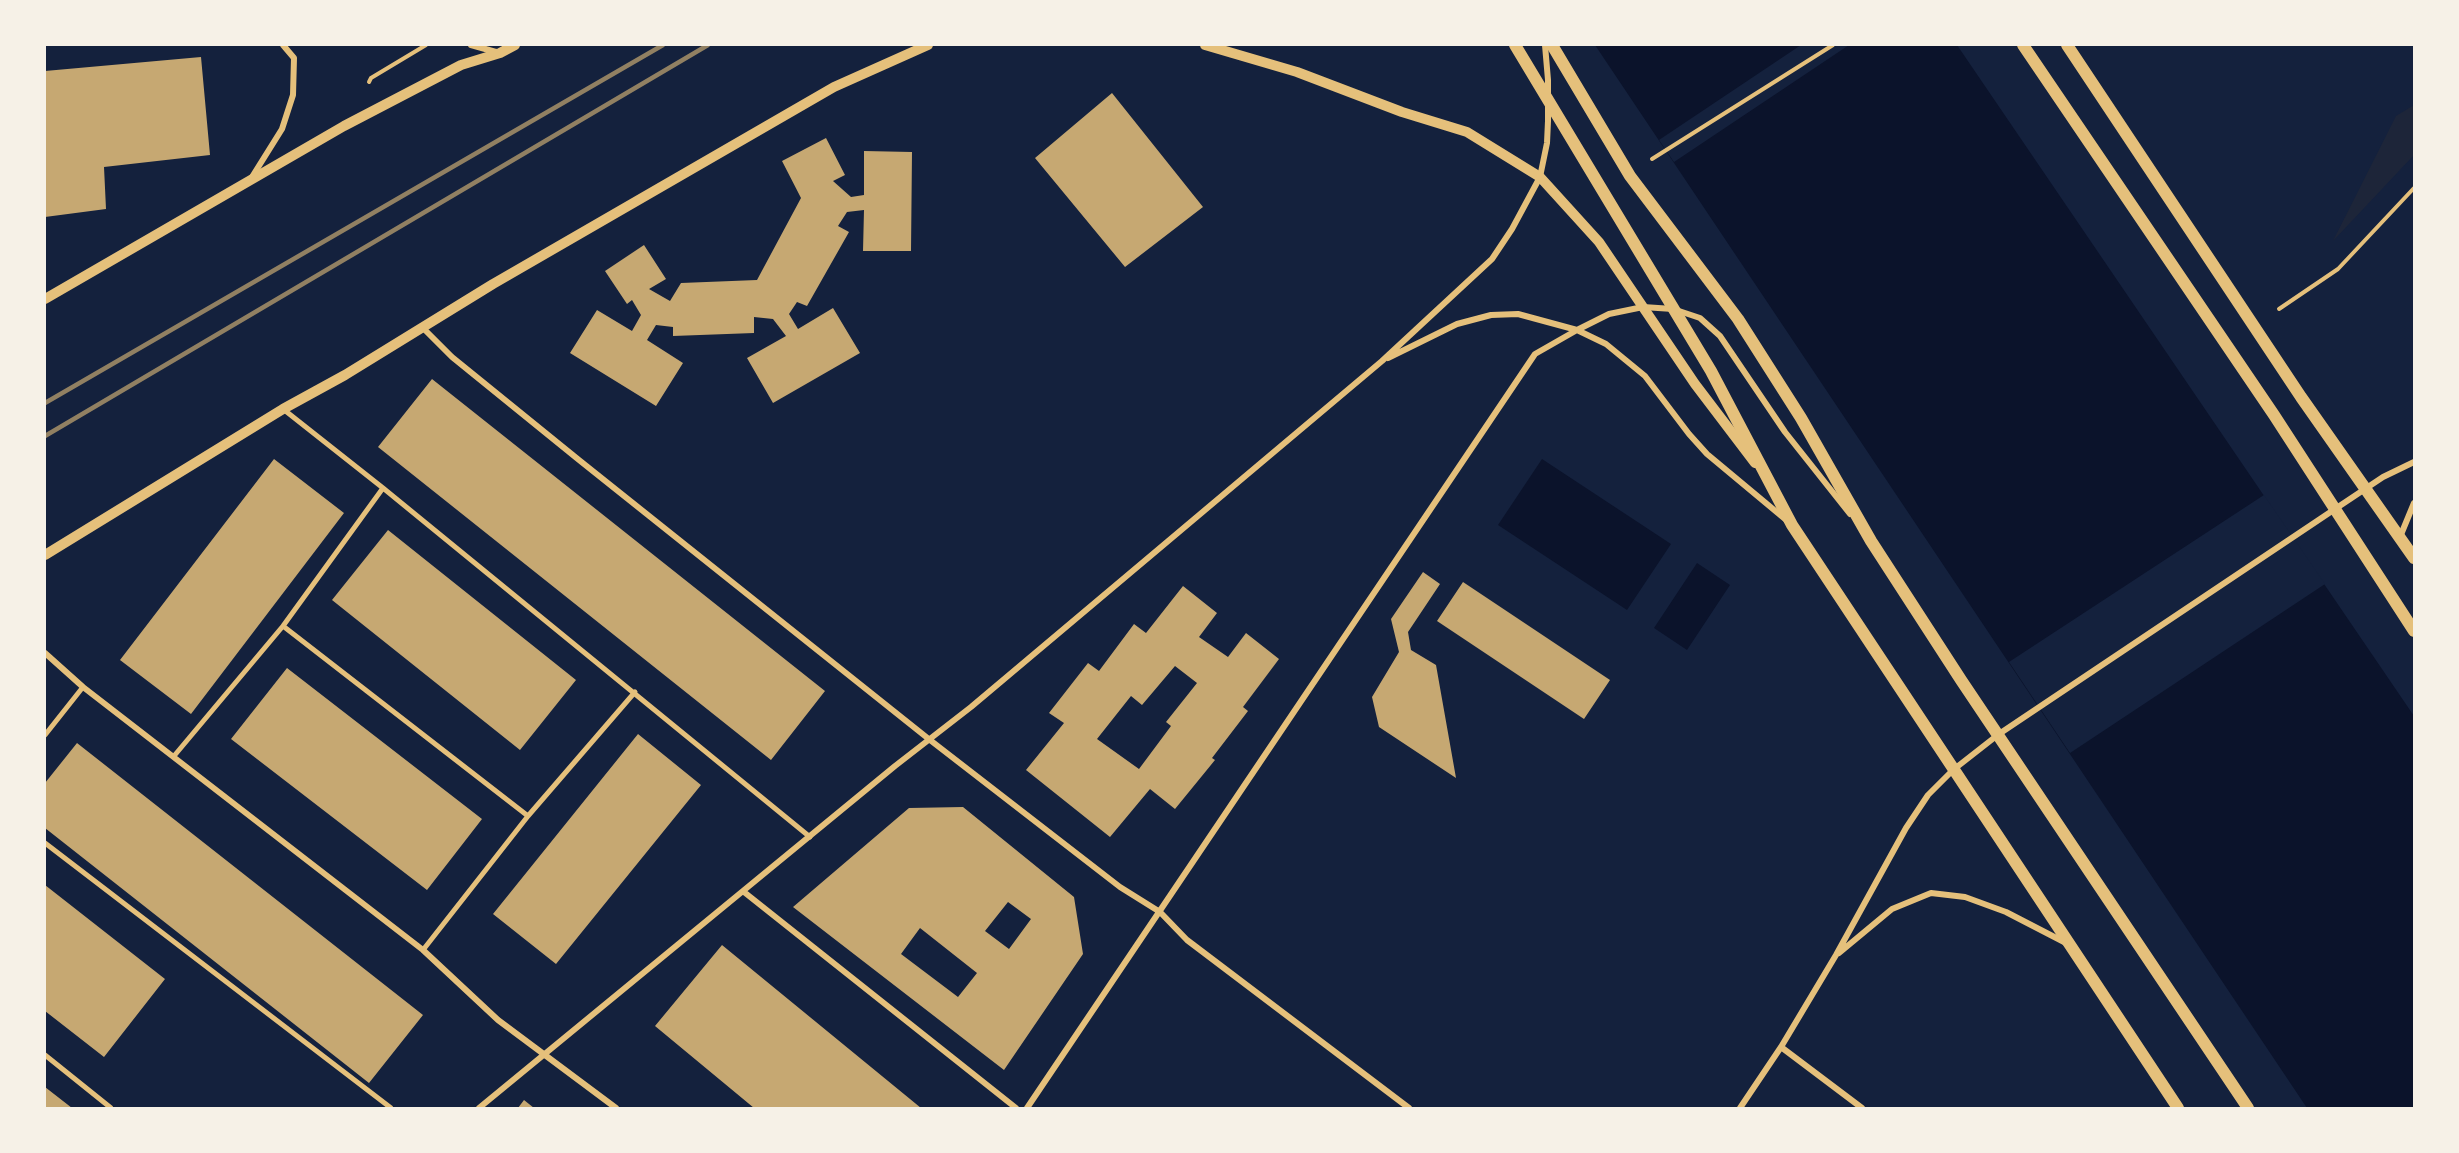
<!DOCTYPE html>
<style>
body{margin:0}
#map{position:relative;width:2459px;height:1153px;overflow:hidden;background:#14213d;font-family:Spectral,serif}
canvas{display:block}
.frame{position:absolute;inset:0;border:46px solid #f6f1e7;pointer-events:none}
</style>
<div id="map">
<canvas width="2459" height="1153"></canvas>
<div class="frame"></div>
</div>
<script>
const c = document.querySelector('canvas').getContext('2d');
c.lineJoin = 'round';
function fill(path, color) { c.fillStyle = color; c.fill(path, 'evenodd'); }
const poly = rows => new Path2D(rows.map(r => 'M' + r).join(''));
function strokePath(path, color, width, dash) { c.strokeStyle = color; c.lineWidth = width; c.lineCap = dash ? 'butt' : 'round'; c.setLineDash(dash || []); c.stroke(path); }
fill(poly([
 [2414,105,2414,155,2333,241,2396,116]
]), '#1d2539');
fill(poly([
 [1595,45,1957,45,2414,716,2414,1108,2307,1108],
 [1542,459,1671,544,1627,610,1498,525],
 [1697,563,1730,585,1687,650,1654,628]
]), '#0b132b');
fill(poly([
 [1801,45,1849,45,1674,162,1659,140],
 [2264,495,2325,584,2070,753,2009,662]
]), '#14213d');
fill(poly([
 [201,57,210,155,104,167,106,209,45,217,45,71],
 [1112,93,1203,207,1125,267,1035,158],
 [826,138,845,175,833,181,851,197,864,195,864,151,912,152,911,251,863,251,864,210,847,212,838,226,849,232,807,306,797,302,789,314,798,329,833,308,860,353,773,403,747,358,786,336,773,319,754,317,754,333,673,336,673,327,656,325,647,340,683,363,656,406,570,353,597,310,632,331,641,315,632,300,627,304,605,271,644,245,666,279,649,289,670,301,681,283,757,280,801,198,782,161],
 [432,379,825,691,771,760,378,447],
 [274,459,344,513,191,714,120,660],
 [388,530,576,680,520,750,332,600],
 [1423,572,1440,584,1408,632,1411,650,1436,665,1456,778,1379,727,1372,697,1399,652,1391,619],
 [1463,582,1610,680,1584,719,1437,621],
 [1183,586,1217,613,1199,637,1228,657,1246,633,1279,659,1243,707,1248,711,1212,758,1215,760,1175,809,1150,789,1110,837,1026,770,1064,723,1049,713,1088,663,1099,671,1134,624,1146,633],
 [1175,666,1197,683,1166,722,1171,726,1139,769,1097,739,1131,696,1142,705],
 [287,668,482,819,427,890,231,739],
 [638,734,701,785,556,964,493,914],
 [77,743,423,1015,369,1083,45,828,45,783],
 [963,807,1074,897,1083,954,1004,1070,793,907,909,808],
 [1008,902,1031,919,1009,949,985,931],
 [920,928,977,973,958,997,901,954],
 [45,885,165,979,104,1057,45,1011],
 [722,945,921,1108,754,1108,655,1026],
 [45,1087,72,1108,45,1108],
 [524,1100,534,1108,518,1108]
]), '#c6a872');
strokePath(poly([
 [369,82,371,78,426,45],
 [1652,159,1833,45],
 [2279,309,2338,269,2414,188]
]), '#e5c07b', 4);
strokePath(poly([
 [283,409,383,488,810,837],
 [283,626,528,816],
 [45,735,83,687],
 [174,756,283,626,383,488],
 [45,843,391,1108],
 [423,950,528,816,635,692],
 [45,1055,111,1108]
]), '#e5c07b', 5);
strokePath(poly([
 [471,45,496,52],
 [252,177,282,129,293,95,294,58,283,45],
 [423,328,452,357,579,460,930,740,1120,887,1160,912,1187,940,1409,1108],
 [1388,358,1457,324,1491,315,1518,314,1577,330,1606,344,1645,376,1689,434,1707,454,1785,519],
 [2400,537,2414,503],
 [45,653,83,687,423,950,498,1020,616,1108],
 [744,892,1016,1108],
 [1839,953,1892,909,1931,893,1965,897,2006,912,2066,943],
 [1781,1047,1862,1108],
 [479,1108,895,766,971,707,1382,361,1492,259,1512,229,1540,177,1547,143,1548,121,1548,80,1545,45],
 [1027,1108,1535,354,1577,330,1609,314,1643,307,1673,309,1700,318,1720,336,1785,432,1850,514],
 [1740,1108,1781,1047,1836,955,1906,828,1928,795,1953,770,1999,734,2335,509,2383,477,2414,462]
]), '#e5c07b', 6);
strokePath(poly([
 [1205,45,1297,72,1402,112,1467,132,1540,177,1599,242,1695,384,1755,463],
 [45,299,344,126,461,65,500,53,515,45],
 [45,555,283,409,345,375,493,284,834,87,928,45]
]), '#e5c07b', 10);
strokePath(poly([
 [1515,45,1711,371,1792,525,2178,1108],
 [1552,45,1630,176,1738,319,1801,418,1871,541,1961,680,2248,1108],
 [2023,45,2274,415,2414,631],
 [2067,45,2301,397,2414,558]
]), '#e5c07b', 12);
strokePath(poly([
 [45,403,663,45],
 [45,436,708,45]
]), '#918062', 4.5);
</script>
